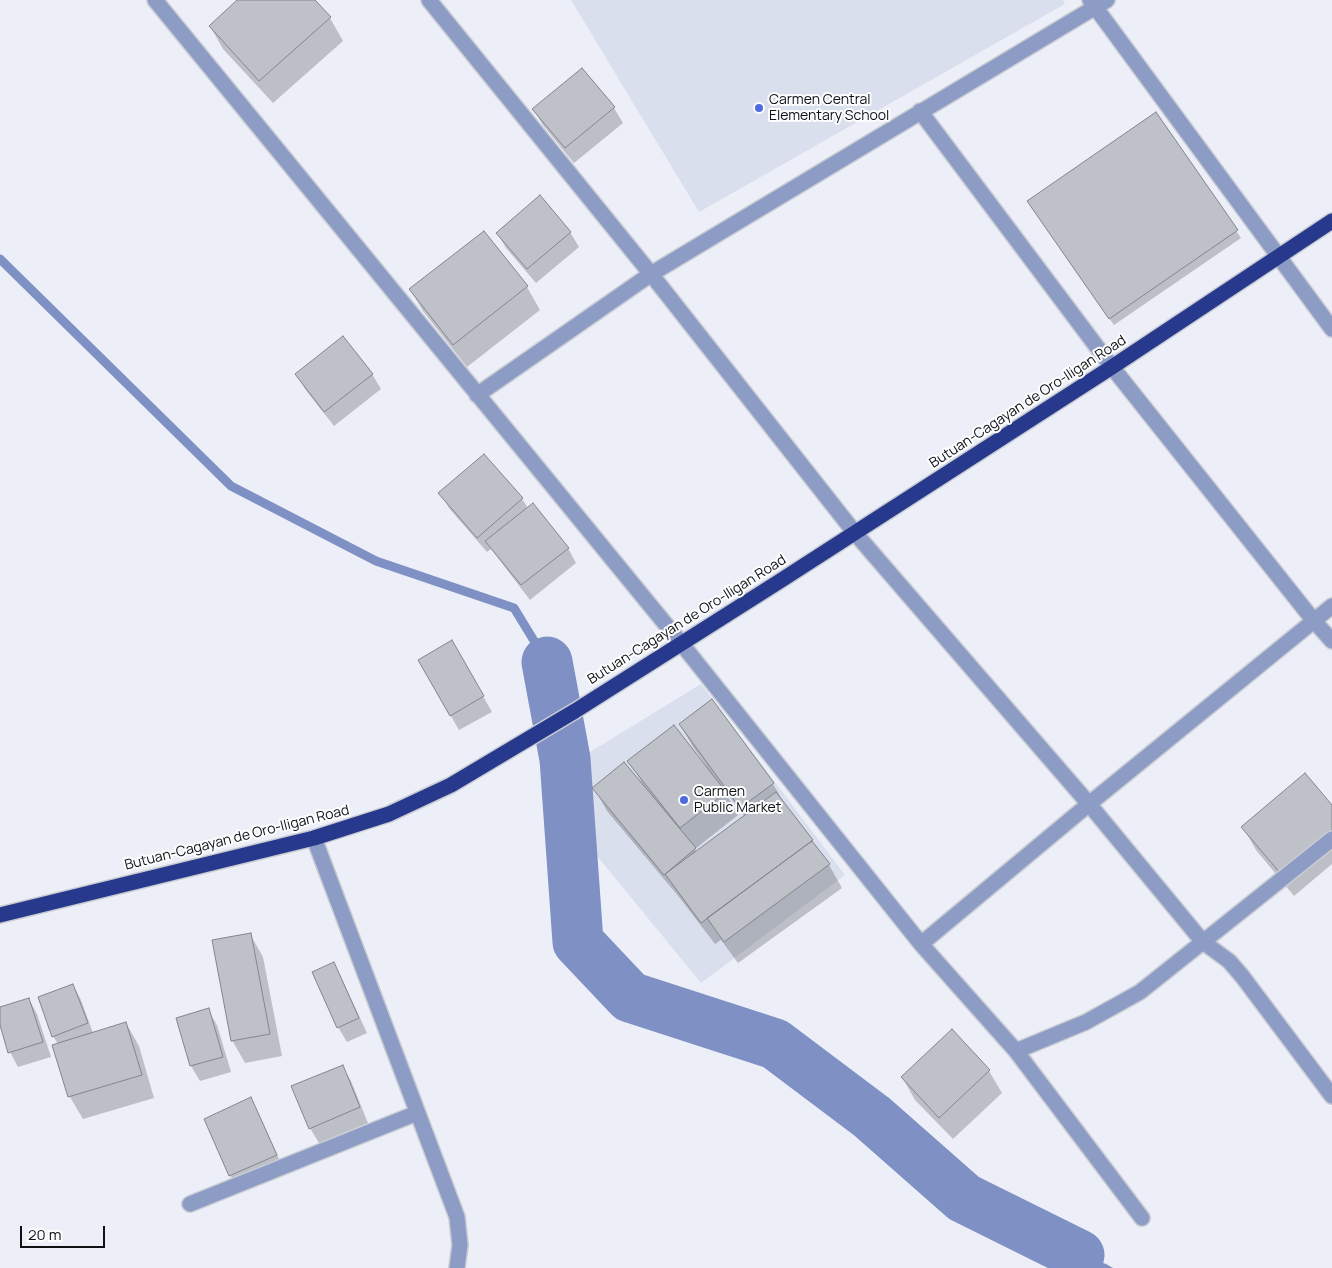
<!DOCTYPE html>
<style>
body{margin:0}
#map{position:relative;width:1332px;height:1268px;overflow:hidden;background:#eceff7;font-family:Manrope,sans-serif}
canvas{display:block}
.scale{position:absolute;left:20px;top:1226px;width:85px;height:22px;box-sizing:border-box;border:2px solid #101113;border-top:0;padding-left:6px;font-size:15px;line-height:18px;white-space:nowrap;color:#101113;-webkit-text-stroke:4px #fcfdfe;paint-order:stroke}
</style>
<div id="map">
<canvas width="1332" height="1268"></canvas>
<div class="scale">20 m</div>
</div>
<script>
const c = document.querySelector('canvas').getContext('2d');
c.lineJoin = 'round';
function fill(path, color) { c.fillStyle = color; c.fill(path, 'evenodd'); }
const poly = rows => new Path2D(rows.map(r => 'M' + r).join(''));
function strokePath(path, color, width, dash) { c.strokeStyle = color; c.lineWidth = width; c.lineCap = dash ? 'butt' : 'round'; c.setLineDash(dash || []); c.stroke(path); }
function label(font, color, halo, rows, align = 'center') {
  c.font = font + ' Manrope,sans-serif'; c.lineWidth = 4; c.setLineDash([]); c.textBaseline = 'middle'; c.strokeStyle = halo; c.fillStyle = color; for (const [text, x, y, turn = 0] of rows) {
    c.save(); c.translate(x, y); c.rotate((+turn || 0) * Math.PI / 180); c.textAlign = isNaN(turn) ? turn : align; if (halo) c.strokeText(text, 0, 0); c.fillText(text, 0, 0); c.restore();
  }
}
fill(poly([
 [571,0,1063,0,1065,4,699,212],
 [701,684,845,875,701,983,584,840,577,760]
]), '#dadfed');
fill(poly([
 [1079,1255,1106,1264,1113,1268,1077,1268]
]), '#7f91c4');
fill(poly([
 [239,0,314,0,330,18,343,41,273,103,223,49,210,26],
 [614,108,623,123,574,163,542,124,534,109],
 [1156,114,1241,238,1114,325,1032,208],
 [484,232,527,287,540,310,467,367,423,311,410,289],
 [570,232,579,247,536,283,506,248,497,233],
 [296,374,372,374,381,389,334,426,305,389],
 [484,456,522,499,528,508,568,548,576,563,530,600,491,549,487,552,449,508,440,493],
 [452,642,492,712,459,730,419,661],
 [680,724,773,784,786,806,829,865,842,888,738,963,721,940,715,944,679,897,607,811,594,788,641,781,629,761,705,766,706,765,693,747],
 [729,796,745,817,697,852,695,849,738,815,728,797],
 [1332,807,1332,864,1294,896,1256,850,1243,827],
 [250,934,263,957,282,1056,245,1063,232,1040],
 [334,964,342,979,367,1033,347,1042,338,1027],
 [73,985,81,1000,93,1033,126,1023,139,1046,154,1098,83,1119,70,1097,54,1045,58,1044,53,1036],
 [29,999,37,1014,51,1057,18,1067,10,1052,0,1021,0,1008],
 [208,1010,217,1025,231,1072,200,1081,191,1066,177,1019],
 [952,1031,989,1071,1002,1093,953,1139,915,1100,902,1077],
 [342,1066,351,1081,368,1123,319,1143,310,1128],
 [251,1099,259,1114,284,1170,239,1190,230,1175,205,1119]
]), '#0003');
strokePath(poly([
 [0,259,231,486,376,561,514,608,547,662]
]), '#7f91c4', 9);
strokePath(poly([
 [547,662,565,759,578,942,630,997,775,1044,872,1117,964,1198,1079,1255]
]), '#7f91c4', 51);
const building = poly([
 [237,0,315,0,331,17,259,81,209,26,237,0],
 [582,68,615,107,565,148,532,109,582,68],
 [1156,112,1238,230,1109,319,1027,201,1156,112],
 [540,195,571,232,527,269,496,233,540,195],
 [484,231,528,286,453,345,409,289,484,231],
 [343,336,373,374,324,412,295,374,343,336],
 [484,454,523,498,477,538,438,493,484,454],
 [533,503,569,548,521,585,485,541,533,503],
 [452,640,484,696,450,716,418,660,452,640],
 [712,699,774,783,740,808,679,724,712,699],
 [674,725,726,792,680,828,627,761,674,725],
 [624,762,696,848,664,875,592,788,624,762],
 [1305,773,1332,805,1332,831,1281,874,1241,827,1305,773],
 [776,792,813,840,701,923,665,874,776,792],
 [812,841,830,864,724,942,707,918,812,841],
 [251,933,270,1034,231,1041,212,940,251,933],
 [334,962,359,1018,337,1028,312,972,334,962],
 [73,984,88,1023,52,1037,38,997,73,984],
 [29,998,43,1042,8,1053,0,1025,0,1007,29,998],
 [209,1008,223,1057,190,1066,176,1018,209,1008],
 [126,1022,142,1075,68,1097,52,1045,126,1022],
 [952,1029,990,1070,939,1118,901,1077,952,1029],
 [343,1065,360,1107,309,1129,291,1086,343,1065],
 [251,1097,277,1155,229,1176,204,1119,251,1097]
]);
fill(building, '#bfc1c9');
strokePath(building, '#83858c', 1);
const street = poly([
 [155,0,681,643,921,944,1016,1051,1142,1218],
 [429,0,651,274,855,533,1089,804,1203,942,1229,961,1242,976,1332,1096],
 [1090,0,1332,329],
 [920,111,1112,367,1314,621,1332,641],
 [477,395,651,274,1107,0],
 [314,838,457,1217,460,1245,457,1268],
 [921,944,1089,804,1332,606],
 [1016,1051,1086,1022,1140,992,1332,839],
 [190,1204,417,1113]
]);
const highway = poly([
 [0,915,314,838,389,814,451,785,575,711,780,581,1112,367,1332,221]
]);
strokePath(street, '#c9cbd3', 18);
strokePath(highway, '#c9cbd3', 18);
strokePath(street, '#8d9cc5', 15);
strokePath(highway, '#27398c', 15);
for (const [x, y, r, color] of [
 [759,108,5,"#4d6ade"],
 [684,800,5,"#4d6ade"]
]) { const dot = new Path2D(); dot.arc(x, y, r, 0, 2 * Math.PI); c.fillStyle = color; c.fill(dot); strokePath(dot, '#fcfdfe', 2); }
label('14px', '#101113', '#fcfdfe', [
 ["Carmen Central",769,100],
 ["Elementary School",769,116],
 ["Carmen",694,792],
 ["Public Market",694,808]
], 'left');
label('14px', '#101113', '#fcfdfe', [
 ["Butuan-Cagayan de Oro-Iligan Road",1028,402,-33],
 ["Butuan-Cagayan de Oro-Iligan Road",687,620,-32],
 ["Butuan-Cagayan de Oro-Iligan Road",237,838,-14]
]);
</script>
